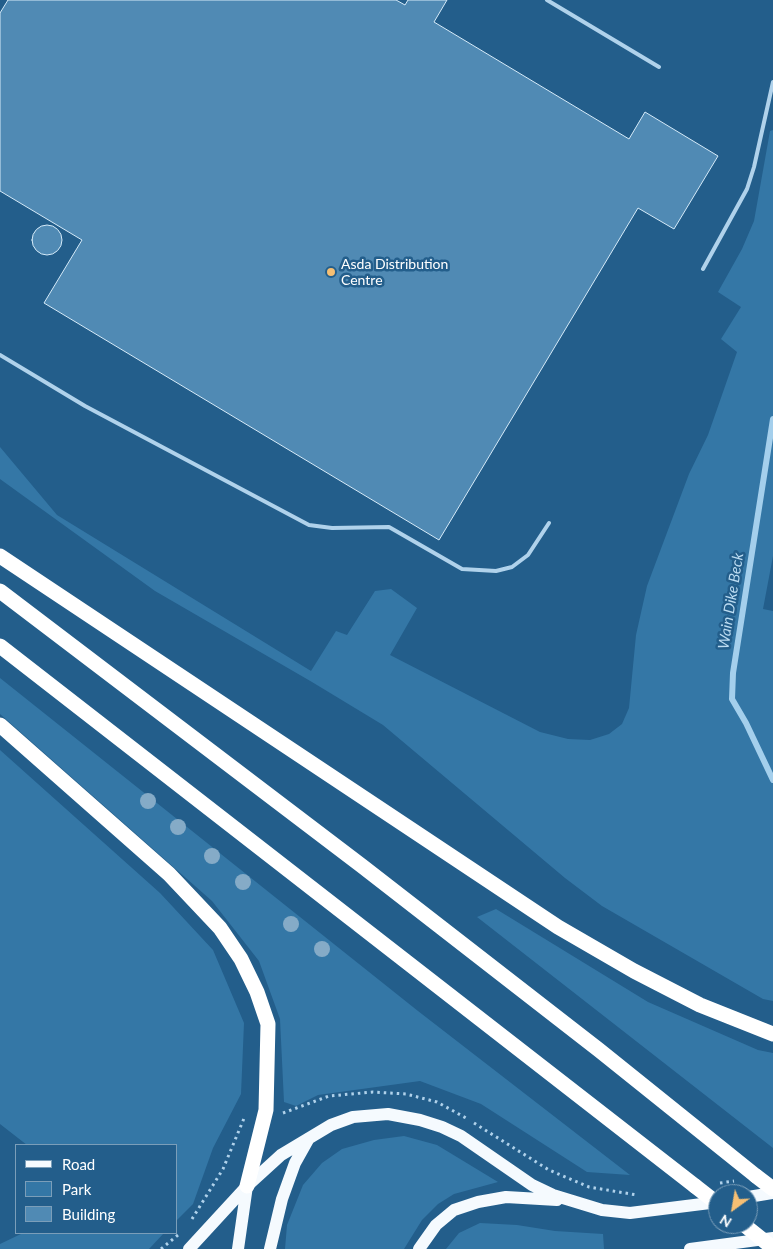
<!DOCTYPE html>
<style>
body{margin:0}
#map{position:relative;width:773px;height:1249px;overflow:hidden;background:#235e8b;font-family:Lato,sans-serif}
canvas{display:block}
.legend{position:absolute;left:15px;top:1144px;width:162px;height:90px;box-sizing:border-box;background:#235e8b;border:1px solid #7b9eb9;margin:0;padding:6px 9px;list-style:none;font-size:15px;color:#fff}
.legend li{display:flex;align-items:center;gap:10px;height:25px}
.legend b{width:25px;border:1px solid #7b9eb9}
.north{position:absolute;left:708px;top:1184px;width:50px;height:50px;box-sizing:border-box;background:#235e8b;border:1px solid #7b9eb9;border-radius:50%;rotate:212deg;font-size:14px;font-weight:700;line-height:20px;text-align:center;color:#fff}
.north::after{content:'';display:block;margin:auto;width:18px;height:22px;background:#f6bf73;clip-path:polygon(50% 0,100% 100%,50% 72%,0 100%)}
</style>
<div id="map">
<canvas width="773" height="1249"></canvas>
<ul class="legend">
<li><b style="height:6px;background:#f5fafe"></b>Road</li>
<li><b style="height:14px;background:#3477a6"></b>Park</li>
<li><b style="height:14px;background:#508ab4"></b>Building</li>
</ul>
<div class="north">N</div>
</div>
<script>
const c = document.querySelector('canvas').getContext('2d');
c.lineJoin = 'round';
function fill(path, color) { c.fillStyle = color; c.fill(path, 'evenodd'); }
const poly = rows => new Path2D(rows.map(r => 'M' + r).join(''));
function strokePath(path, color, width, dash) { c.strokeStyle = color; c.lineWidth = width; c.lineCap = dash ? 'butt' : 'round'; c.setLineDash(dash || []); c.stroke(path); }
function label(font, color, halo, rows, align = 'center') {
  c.font = font + ' Lato,sans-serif'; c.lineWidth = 5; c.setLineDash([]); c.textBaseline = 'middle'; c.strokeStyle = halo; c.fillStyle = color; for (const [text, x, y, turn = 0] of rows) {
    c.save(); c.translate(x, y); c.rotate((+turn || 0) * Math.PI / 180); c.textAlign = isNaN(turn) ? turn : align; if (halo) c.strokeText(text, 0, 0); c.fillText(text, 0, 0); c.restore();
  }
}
fill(poly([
 [773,130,773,556,763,609,773,611,773,1001,763,999,602,906,565,878,383,725,312,682,155,591,0,479,0,447,57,515,311,671,336,631,347,635,375,591,391,589,417,608,390,655,540,732,568,739,590,740,609,734,622,724,629,708,636,635,647,586,689,474,708,435,737,352,721,339,741,307,718,292,742,249,754,221,770,131],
 [0,678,418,1011,630,1175,587,1172,481,1104,420,1081,318,1095,296,1106,284,1102,280,1019,259,961,212,901,0,714],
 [0,750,160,893,213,950,244,1023,241,1094,213,1148,193,1204,176,1221,176,1145,27,1145,0,1124],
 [496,909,648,1002,758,1050,773,1053,773,1148,477,917],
 [404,1136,437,1145,498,1182,454,1194,438,1204,422,1220,404,1249,285,1249,287,1225,303,1185,322,1163,342,1149,374,1140],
 [480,1223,517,1225,555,1231,603,1234,604,1249,446,1249,459,1233],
 [23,1233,164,1233,149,1249,0,1249,0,1244]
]), '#3477a6');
strokePath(poly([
 [773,419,733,673,732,699,746,723,773,780]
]), '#a4cfec', 6);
const building = poly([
 [8,0,396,0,405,5,408,0,447,0,434,22,629,139,645,112,718,156,674,229,638,208,439,540,44,303,82,240,0,191,0,13,8,0],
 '32 240a15 15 0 1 1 30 0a15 15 0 1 1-30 0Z'
]);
fill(building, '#508ab4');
strokePath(building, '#d5eaf8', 1);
strokePath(poly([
 [283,1113,329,1096,373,1092,406,1094,437,1102,466,1118],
 [474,1123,549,1170,589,1187,637,1195],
 [720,1183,734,1181],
 [192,1219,223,1169,245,1116],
 [161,1249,178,1235]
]), '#b0d2eb', 3, [2.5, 4]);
strokePath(poly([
 [547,0,659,67],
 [703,269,747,189,754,167,773,82],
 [0,355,85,406,309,525,332,528,389,527,462,569,496,571,512,567,528,555,549,523]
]), '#b0d2eb', 4);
strokePath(poly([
 [748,1197,773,1193],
 [189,1249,247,1186,281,1155,331,1125,353,1117,388,1114,420,1120,442,1127,461,1136,532,1185,553,1195,602,1210,630,1213,718,1202],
 [238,1249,247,1186],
 [270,1249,282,1199,295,1163,309,1138],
 [419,1249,436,1225,454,1210,478,1202,506,1197,557,1200],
 [690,1249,773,1238]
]), '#f5fafe', 12);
strokePath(poly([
 [0,556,558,927,634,971,700,1005,773,1034],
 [0,591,362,866,599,1050,756,1176],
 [0,646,695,1186],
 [0,725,169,874,220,928,241,959,257,992,268,1024,266,1110,247,1186]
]), '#fff', 15);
strokePath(poly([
 [756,1176,773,1189],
 [695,1186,718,1204],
 [743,1224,773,1248]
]), '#fff', 15);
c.fillStyle = '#85abc7';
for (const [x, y] of [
 [148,801],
 [178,827],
 [212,856],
 [243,882],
 [291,924],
 [322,949]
]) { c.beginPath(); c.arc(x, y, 8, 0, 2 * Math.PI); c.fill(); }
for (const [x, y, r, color] of [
 [331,272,5,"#f6bf73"]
]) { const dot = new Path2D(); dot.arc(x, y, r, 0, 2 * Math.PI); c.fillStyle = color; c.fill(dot); strokePath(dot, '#235e8b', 2); }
label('14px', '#fff', '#235e8b', [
 ["Asda Distribution",341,264],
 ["Centre",341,280]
], 'left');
label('italic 15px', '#bcdcf2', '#235e8b', [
 ["Wain Dike Beck",731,601,-81]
]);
</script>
